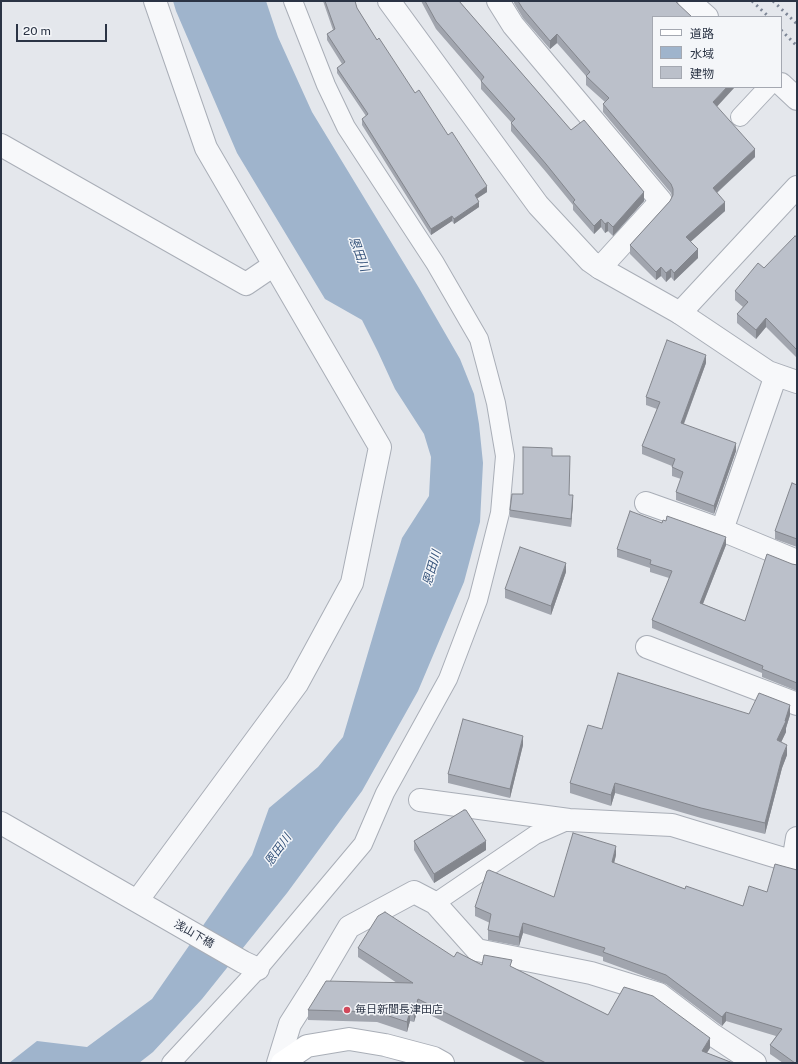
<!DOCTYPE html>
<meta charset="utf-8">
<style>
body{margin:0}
#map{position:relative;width:798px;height:1064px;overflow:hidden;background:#e4e7ec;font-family:"Public Sans","Noto Sans JP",sans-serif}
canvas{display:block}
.frame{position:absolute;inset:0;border:2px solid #2b3445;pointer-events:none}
.legend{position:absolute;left:652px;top:16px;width:130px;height:72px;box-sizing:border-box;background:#f4f6f9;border:1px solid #a4a8b1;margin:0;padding:5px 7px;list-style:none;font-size:12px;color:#2b3445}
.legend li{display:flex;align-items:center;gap:8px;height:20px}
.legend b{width:20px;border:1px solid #a4a8b1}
.scale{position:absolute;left:16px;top:24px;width:91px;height:18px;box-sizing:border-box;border:2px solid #2b3445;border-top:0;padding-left:5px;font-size:12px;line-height:14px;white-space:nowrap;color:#2b3445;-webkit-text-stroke:3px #f4f6f9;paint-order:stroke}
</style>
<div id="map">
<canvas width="798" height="1064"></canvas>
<div class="frame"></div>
<ul class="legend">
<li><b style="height:5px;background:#fff"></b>道路</li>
<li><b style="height:11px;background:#9fb4cc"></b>水域</li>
<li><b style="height:11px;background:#bbc0ca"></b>建物</li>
</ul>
<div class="scale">20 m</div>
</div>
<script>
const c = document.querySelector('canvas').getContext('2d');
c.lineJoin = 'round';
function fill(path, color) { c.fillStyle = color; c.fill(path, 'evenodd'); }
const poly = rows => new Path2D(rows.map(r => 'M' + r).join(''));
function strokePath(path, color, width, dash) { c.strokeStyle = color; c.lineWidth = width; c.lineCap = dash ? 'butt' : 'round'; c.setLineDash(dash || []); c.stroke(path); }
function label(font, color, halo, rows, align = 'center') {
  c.font = font + ' "Public Sans","Noto Sans JP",sans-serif'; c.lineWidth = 3; c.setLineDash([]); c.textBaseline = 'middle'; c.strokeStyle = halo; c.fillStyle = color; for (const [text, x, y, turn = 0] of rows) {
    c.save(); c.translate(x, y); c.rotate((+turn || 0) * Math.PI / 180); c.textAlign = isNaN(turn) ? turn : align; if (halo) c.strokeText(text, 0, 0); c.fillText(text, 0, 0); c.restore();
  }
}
fill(poly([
 [173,1,266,1,278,37,312,112,419,288,460,359,474,394,479,424,483,463,480,522,464,582,418,691,362,791,287,893,202,999,153,1052,139,1063,9,1063,37,1041,87,1047,152,999,252,855,269,808,318,767,343,737,402,538,429,496,431,457,424,434,395,389,378,352,362,320,325,299,237,153,176,11]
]), '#9fb4cc');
const service = poly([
 [740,117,768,87],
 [435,903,535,835,569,820],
 [171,1063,258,969,363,844,385,793,448,679,478,600,500,513,505,456,496,403,479,339,435,263,346,127,326,85,293,1]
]);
const minor = poly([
 [498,1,513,25,661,201,600,268],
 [689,1,707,17],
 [781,84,797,99],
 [1,145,246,284,274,265],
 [680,313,768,372,797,382],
 [646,503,722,530,797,561],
 [722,530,776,375],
 [647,647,797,704],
 [420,800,569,820,672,825,797,863],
 [1,823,243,962,258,969],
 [793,862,797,838],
 [137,901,297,684,352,583,380,447,206,148,155,1],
 [278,1063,290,1024,316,983,349,927,414,892,435,903,477,950,591,973,659,994,713,1035,755,1063]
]);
const tertiary = poly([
 [389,1,538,205,590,261,600,268,680,313,797,187]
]);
const secondary = poly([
 [282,1063,307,1046,349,1039,385,1045,434,1058,443,1063]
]);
strokePath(service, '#a9aeb7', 20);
strokePath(minor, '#a9aeb7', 24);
strokePath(tertiary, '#a9aeb7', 24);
strokePath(secondary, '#a9aeb7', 24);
strokePath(service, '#f7f8fa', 18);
strokePath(minor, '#f7f8fa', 22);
strokePath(tertiary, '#f7f8fa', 22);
strokePath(secondary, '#fff', 22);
strokePath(poly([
 [752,1,769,17],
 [773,1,797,24],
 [781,30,797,46]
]), '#7d8696', 3, [2, 4]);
fill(poly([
 [323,1,355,1,357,8,377,40,415,93,448,135,487,192,477,198,479,207,454,224,452,221,431,235,362,125,362,119,366,116,337,73,337,68,342,64,327,40,327,34,333,30],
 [421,1,459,1,571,130,644,201,613,236,608,231,605,233,601,227,594,234,573,210,573,205,546,172,511,131,511,122,481,89,481,81,436,29],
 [514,1,675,1,717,107,755,157,717,193,725,211,690,242,698,258,674,281,671,277,666,282,661,276,656,280,630,254,630,245,670,201,672,197,671,193,603,112,603,104,605,102,586,85,586,76,557,43,550,49,523,18,514,3],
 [797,237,797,358,766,327,756,339,737,323,737,314,743,307,735,300,735,291,764,268],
 [706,363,684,424,736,451,714,514,676,500,676,492,681,479,672,476,672,466,642,454,642,446,657,409,646,405,646,397],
 [552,456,569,495,573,502,571,527,510,517,510,510],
 [797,485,797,547,775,539,775,531],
 [726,545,703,604,745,621,792,564,797,565,797,691,762,677,762,673,652,628,652,620,669,578,650,572,650,568,617,557,617,549],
 [566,572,551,615,505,598,505,589],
 [749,714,790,715,786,728,786,732,781,742,787,755,782,768,765,834,701,818,615,793,611,806,570,793,570,783,602,729],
 [523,745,510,798,448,783,448,774],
 [414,841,486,850,434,883,414,850],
 [616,855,614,863,685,889,743,906,797,1063,783,1063,770,1054,770,1045,776,1036,726,1021,722,1026,666,984,603,961,603,957,523,933,519,946,488,940,488,930,490,923,475,916,475,907,554,897],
 [358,948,454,957,482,965,512,967,608,1015,710,1048,707,1053,733,1063,527,1063,418,1009,414,1022,410,1021,407,1032,377,1022,308,1020,308,1010,397,983,358,957]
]), '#a1a5ae');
fill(poly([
 [557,34,557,43,550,49,550,41],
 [727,87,735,87,713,111,713,102],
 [755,149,755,157,713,196,713,188],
 [487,186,487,192,475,200,475,195],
 [644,192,644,201,613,236,613,227],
 [479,202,479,207,454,224,454,219],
 [725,202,725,211,686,246,686,237],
 [452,216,452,221,431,235,431,229],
 [601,219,601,227,594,234,594,226],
 [608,222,608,231,605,233,605,224],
 [698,249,698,258,674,281,674,273],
 [661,267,661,276,656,280,656,272],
 [671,269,671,277,666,282,666,273],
 [766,318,766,327,756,339,756,330],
 [706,355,706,363,681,431,681,423],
 [736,443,736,451,714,514,714,506],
 [573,495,573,502,571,527,571,519],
 [726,537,726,545,700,611,700,603],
 [566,563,566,572,551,615,551,606],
 [790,705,790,715,786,728,786,732,777,751,777,740],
 [523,736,523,745,510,798,510,789],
 [787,745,787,755,782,768,765,834,765,823,782,757],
 [615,783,615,793,611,806,611,795],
 [486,841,486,850,434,883,434,874],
 [616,846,616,855,612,871,612,862],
 [523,923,523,933,519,946,519,937],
 [418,999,418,1009,414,1022,414,1013],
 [410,1011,410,1021,407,1032,407,1022],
 [726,1012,726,1021,722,1026,722,1017],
 [710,1038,710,1048,702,1060,702,1051]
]), '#83868d');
const building = poly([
 [325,1,355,1,357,8,377,40,379,38,415,93,419,90,448,135,452,132,487,186,475,195,479,202,454,219,452,216,431,229,362,119,368,114,337,68,345,62,327,34,335,29,325,1],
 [425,1,459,1,571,130,584,120,644,192,613,227,608,222,605,224,601,219,594,226,573,202,575,200,546,164,511,123,515,119,481,81,484,77,436,21,425,1],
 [518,1,675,1,692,17,653,17,653,87,727,87,713,102,755,149,713,188,725,202,686,237,698,249,674,273,671,269,666,273,661,267,656,272,630,245,670,201,673,195,673,189,671,184,603,104,609,98,586,76,590,72,557,34,550,41,523,9,518,1],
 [795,236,797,237,797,350,766,318,756,330,737,314,748,302,735,291,758,263,764,268,795,236],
 [667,340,706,355,681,423,736,443,714,506,676,492,683,472,672,467,675,459,642,446,660,402,646,397,667,340],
 [523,447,552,448,552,456,570,456,569,495,573,495,571,519,510,510,512,494,523,494,523,447],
 [792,483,797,485,797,539,775,531,792,483],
 [630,511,662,523,663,520,666,521,667,516,726,537,700,603,745,621,767,554,792,564,797,565,797,683,762,669,763,666,652,620,672,571,650,564,651,560,617,549,630,511],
 [520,547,566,563,551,606,505,589,520,547],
 [618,673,749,714,759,693,790,705,785,721,786,721,777,740,787,745,782,757,765,823,701,808,615,783,611,795,570,783,588,725,602,729,618,673],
 [463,719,523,736,510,789,448,774,463,719],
 [464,810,466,810,486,841,434,874,414,841,464,810],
 [573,833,616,846,612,862,685,889,686,886,743,906,749,886,767,892,775,864,797,870,797,1063,795,1063,770,1045,782,1029,726,1012,722,1017,666,975,603,952,605,948,523,923,519,937,488,930,491,914,475,907,487,871,489,870,554,897,573,833],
 [385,912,454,957,457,952,482,965,484,955,512,960,510,966,608,1015,624,987,653,996,710,1038,702,1051,733,1063,546,1063,418,999,414,1013,410,1011,407,1022,377,1012,308,1010,326,981,413,983,358,948,378,916,385,912]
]);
fill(building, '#bbc0ca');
strokePath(building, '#83868d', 1);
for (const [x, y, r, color] of [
 [347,1010,4,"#d1495b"]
]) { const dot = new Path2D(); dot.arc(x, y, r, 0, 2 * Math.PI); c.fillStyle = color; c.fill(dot); strokePath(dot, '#f4f6f9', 1.5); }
label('11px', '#2b3445', '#f4f6f9', [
 ["浅山下橋",194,934,30]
]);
label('11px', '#2b3445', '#f4f6f9', [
 ["毎日新聞長津田店",355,1010]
], 'left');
label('italic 12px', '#34527a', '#f4f6f9', [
 ["恩田川",359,254,70],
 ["恩田川",432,568,-74],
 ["恩田川",278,850,-54]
]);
</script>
